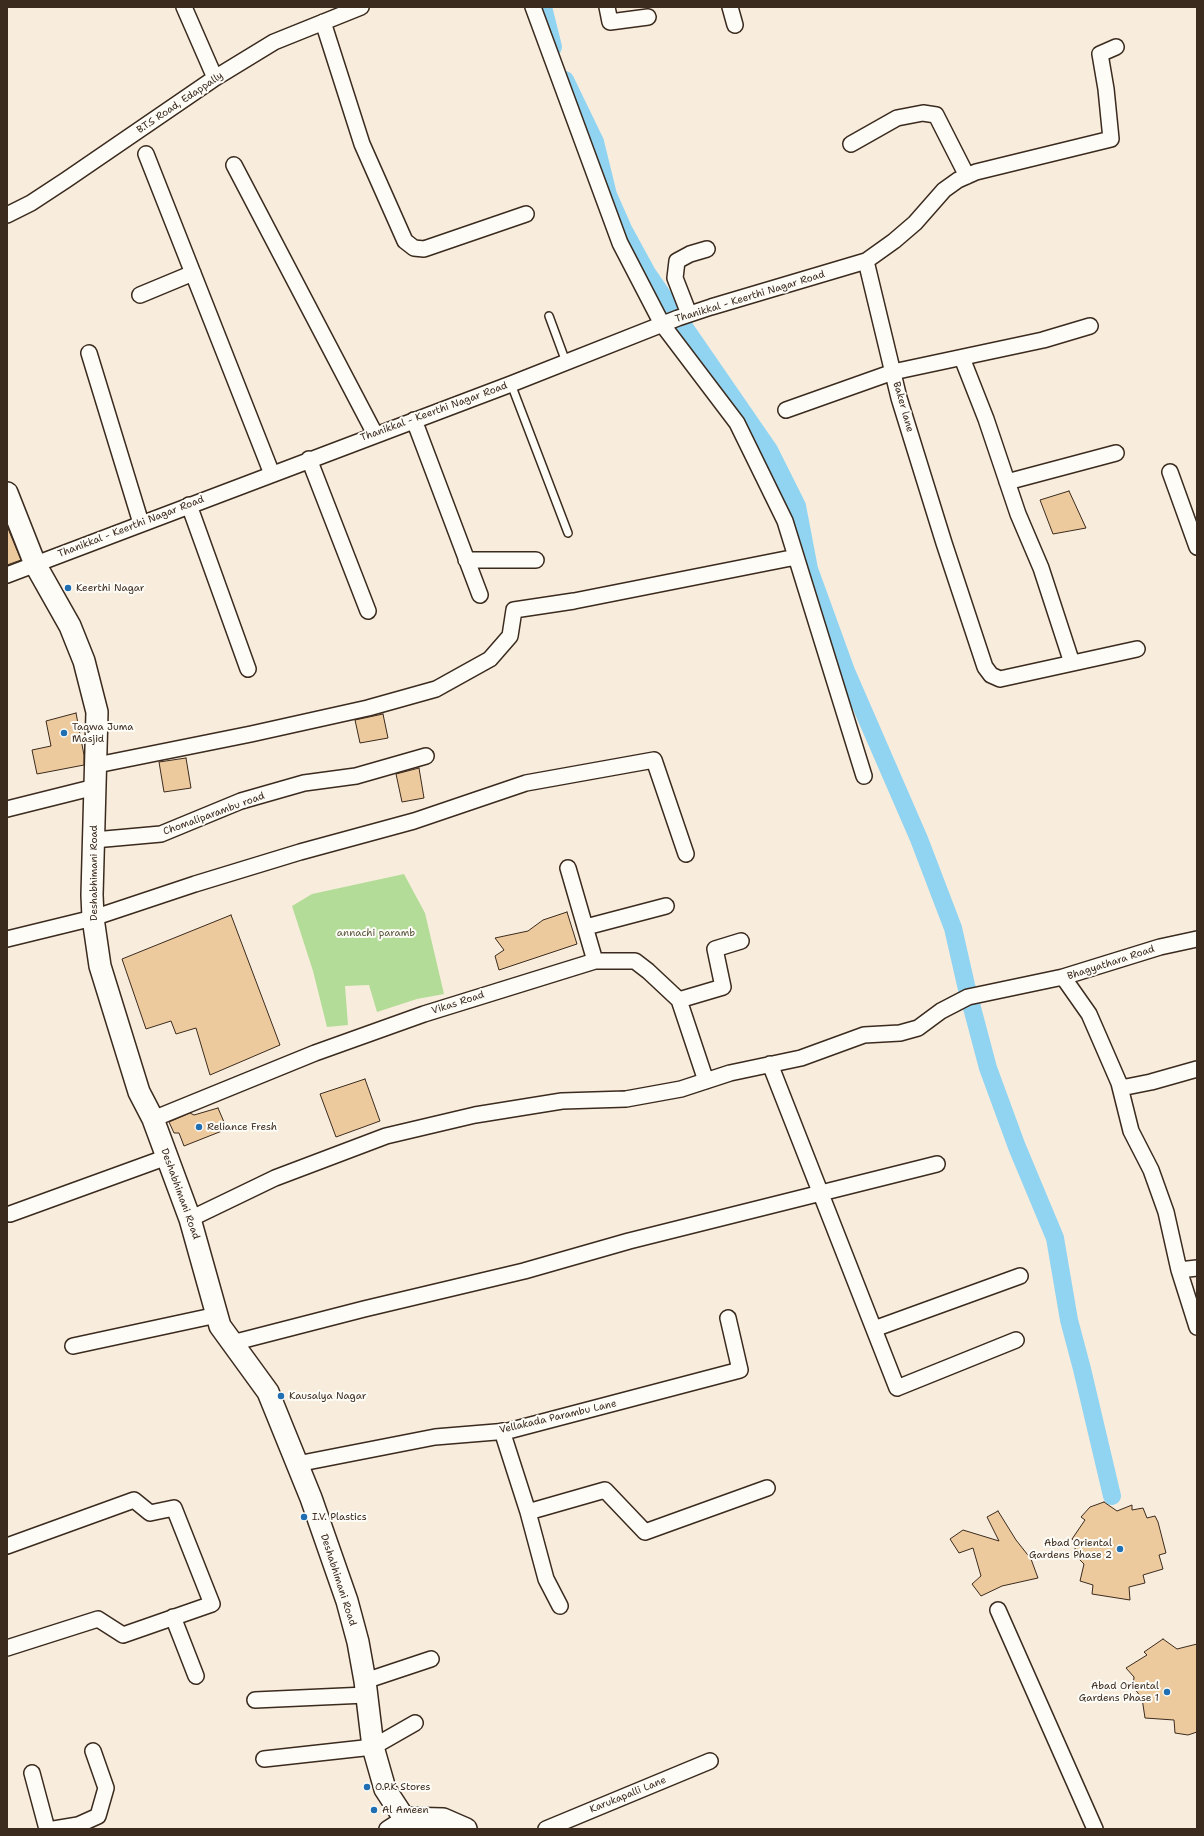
<!DOCTYPE html>
<style>
body{margin:0}
#map{position:relative;width:1204px;height:1836px;overflow:hidden;background:#f8eddc;font-family:"Shantell Sans",sans-serif}
canvas{display:block}
.frame{position:absolute;inset:0;border:8px solid #3b2a1e;pointer-events:none}
</style>
<div id="map">
<canvas width="1204" height="1836"></canvas>
<div class="frame"></div>
</div>
<script>
const c = document.querySelector('canvas').getContext('2d');
c.lineJoin = 'round';
function fill(path, color) { c.fillStyle = color; c.fill(path, 'evenodd'); }
const poly = rows => new Path2D(rows.map(r => 'M' + r).join(''));
function strokePath(path, color, width, dash) { c.strokeStyle = color; c.lineWidth = width; c.lineCap = dash ? 'butt' : 'round'; c.setLineDash(dash || []); c.stroke(path); }
function label(font, color, halo, rows, align = 'center') {
  c.font = font + ' "Shantell Sans",sans-serif'; c.lineWidth = 4; c.setLineDash([]); c.textBaseline = 'middle'; c.strokeStyle = halo; c.fillStyle = color; for (const [text, x, y, turn = 0] of rows) {
    c.save(); c.translate(x, y); c.rotate((+turn || 0) * Math.PI / 180); c.textAlign = isNaN(turn) ? turn : align; if (halo) c.strokeText(text, 0, 0); c.fillText(text, 0, 0); c.restore();
  }
}
fill(poly([
 [404,874,425,913,444,994,417,999,377,1012,369,985,345,986,348,1025,327,1027,313,971,292,906,312,894]
]), '#b3dc98');
strokePath(poly([
 [543,7,553,47],
 [565,80,595,142,608,195,623,229,647,273,769,450,797,506,809,569,846,671,919,839,953,928,966,985,988,1068,1017,1147,1055,1238,1069,1320,1082,1369,1112,1496]
]), '#91d4f2', 18);
const building = poly([
 [1069,491,1086,528,1053,534,1040,500,1069,491],
 [7,526,21,560,7,565,7,526],
 [76,713,84,755,84,765,37,774,32,750,51,746,46,721,76,713],
 [383,714,388,738,360,743,355,720,383,714],
 [186,758,191,788,164,792,159,762,186,758],
 [419,768,424,798,402,802,396,774,419,768],
 [567,912,577,944,499,970,495,956,504,950,495,938,528,931,543,920,567,912],
 [231,915,280,1045,210,1075,196,1028,176,1034,171,1021,146,1029,122,959,231,915],
 [365,1079,380,1121,336,1137,320,1094,365,1079],
 [218,1108,227,1129,184,1146,179,1133,174,1133,169,1122,190,1113,194,1115,218,1108],
 [1104,1502,1117,1511,1132,1505,1132,1510,1143,1508,1147,1518,1155,1516,1158,1522,1166,1553,1159,1555,1163,1569,1143,1575,1145,1583,1129,1587,1130,1600,1092,1594,1093,1585,1080,1581,1084,1564,1074,1554,1076,1544,1072,1539,1085,1520,1081,1517,1090,1507,1104,1502],
 [998,1511,1016,1540,1031,1559,1038,1578,1002,1586,981,1596,972,1584,981,1576,973,1548,959,1553,950,1539,963,1530,999,1541,987,1517,998,1511],
 [1163,1639,1177,1649,1197,1644,1197,1732,1188,1735,1175,1733,1174,1720,1145,1718,1142,1698,1133,1687,1134,1677,1126,1668,1147,1655,1144,1652,1163,1639]
]);
fill(building, '#ecca9d');
strokePath(building, '#3b2a1e', 1);
const lane = poly([
 [549,316,566,362],
 [511,384,568,533]
]);
const street = poly([
 [184,7,215,78],
 [533,7,620,243,662,324,737,423,785,521,864,776],
 [607,7,610,22,648,17],
 [730,7,735,25],
 [323,22,362,144,405,241,414,248,424,249,526,214],
 [851,144,897,118,923,113,936,115,967,176],
 [146,154,272,474],
 [234,165,375,434],
 [7,215,31,203,66,180,215,78,274,42,361,7],
 [866,261,899,398,944,543,985,667,991,675,1000,679,1137,649],
 [140,295,193,273],
 [689,314,675,278,677,261,690,254,707,249],
 [89,353,141,523],
 [962,358,986,419,1018,514,1041,568,1072,663],
 [786,410,893,372,1043,340,1090,326],
 [414,420,480,595],
 [309,459,368,611],
 [1170,472,1197,547],
 [1007,482,1116,453],
 [189,505,248,669],
 [466,560,536,560],
 [7,575,511,384,678,318,711,307,866,261,894,241,915,223,944,190,958,180,976,172,1111,139,1106,89,1100,54,1116,47],
 [97,765,251,734,368,708,436,689,490,659,510,636,514,610,574,601,796,557],
 [7,809,95,787],
 [94,840,161,834,241,801,304,783,356,776,426,756],
 [568,868,595,961],
 [586,927,666,906],
 [7,939,93,918,195,884,300,852,414,821,526,783,654,760,686,854],
 [1197,939,1160,947,1063,977,1089,1014,1119,1083,1131,1131,1151,1170,1166,1212,1179,1270,1197,1327],
 [679,1000,723,987,715,949,741,941],
 [770,1064,897,1388,1016,1340],
 [1121,1088,1151,1082,1197,1069],
 [153,1119,315,1053,424,1014,595,961,635,961,648,971,679,1000,706,1081],
 [10,1214,167,1157],
 [190,1219,275,1178,386,1136,475,1115,562,1101,626,1099,681,1089,730,1073,801,1058,864,1035,900,1033,918,1028,941,1011,968,997,1063,977],
 [1179,1270,1197,1268],
 [874,1329,1020,1276],
 [232,1343,364,1309,524,1271,629,1241,937,1164],
 [73,1346,217,1315],
 [502,1431,528,1512,546,1579,560,1606],
 [297,1464,435,1437,508,1431,740,1370,728,1318],
 [528,1512,605,1490,645,1532,767,1488],
 [7,1546,134,1500,150,1513,174,1508,212,1604,123,1635,98,1619,7,1648],
 [998,1610,1095,1829],
 [173,1617,196,1676],
 [365,1681,431,1659],
 [255,1700,366,1695],
 [264,1759,373,1747,415,1723],
 [32,1773,47,1829],
 [78,1825,98,1816,106,1788,93,1751],
 [54,1829,78,1825,79,1829],
 [387,1829,404,1818],
 [546,1829,710,1761]
]);
const secondary = poly([
 [7,493,35,564,70,626,84,661,97,712,92,895,93,918,100,966,139,1092,153,1119,190,1219,220,1326,268,1392,311,1498,347,1601,358,1642,365,1681,373,1747,385,1789,404,1818,443,1819,466,1829]
]);
strokePath(lane, '#3b2a1e', 10);
strokePath(street, '#3b2a1e', 18);
strokePath(secondary, '#3b2a1e', 24);
strokePath(lane, '#fdfcf7', 7);
strokePath(street, '#fdfcf7', 15);
strokePath(secondary, '#fdfcf7', 21);
for (const [x, y, r, color] of [
 [68,588,4,"#1f6fb2"],
 [64,733,4,"#1f6fb2"],
 [199,1127,4,"#1f6fb2"],
 [281,1396,4,"#1f6fb2"],
 [304,1517,4,"#1f6fb2"],
 [1120,1549,4,"#1f6fb2"],
 [1167,1692,4,"#1f6fb2"],
 [367,1787,4,"#1f6fb2"],
 [374,1810,4,"#1f6fb2"]
]) { const dot = new Path2D(); dot.arc(x, y, r, 0, 2 * Math.PI); c.fillStyle = color; c.fill(dot); strokePath(dot, '#fdfcf7', 1.5); }
label('10px', '#3b2a1e', '#fdfcf7', [
 ["B.T.S Road, Edappally",180,103,-34],
 ["Thanikkal - Keerthi Nagar Road",750,297,-17],
 ["Baker lane",903,407,74],
 ["Thanikkal - Keerthi Nagar Road",434,412,-20],
 ["Thanikkal - Keerthi Nagar Road",131,527,-21],
 ["Chomaliparambu road",214,814,-20],
 ["Deshabhimani Road",94,873,-90],
 ["Bhagyathara Road",1111,963,-18],
 ["Vikas Road",458,1003,-18],
 ["Deshabhimani Road",180,1194,70],
 ["Vellakada Parambu Lane",558,1417,-13],
 ["Deshabhimani Road",338,1580,72],
 ["Karukapalli Lane",628,1795,-22]
]);
label('10px', '#3b2a1e', '#fdfcf7', [
 ["Keerthi Nagar",76,588],
 ["Taqwa Juma",72,727],
 ["Masjid",72,739],
 ["Reliance Fresh",207,1127],
 ["Kausalya Nagar",289,1396],
 ["I.V. Plastics",312,1517],
 ["Abad Oriental",1112,1543,"right"],
 ["Gardens Phase 2",1112,1555,"right"],
 ["Abad Oriental",1159,1686,"right"],
 ["Gardens Phase 1",1159,1698,"right"],
 ["O.P.K Stores",375,1787],
 ["Al Ameen",382,1810]
], 'left');
label('10px', '#59563c', '#fdfcf7', [
 ["annachi paramb",376,933]
]);
</script>
